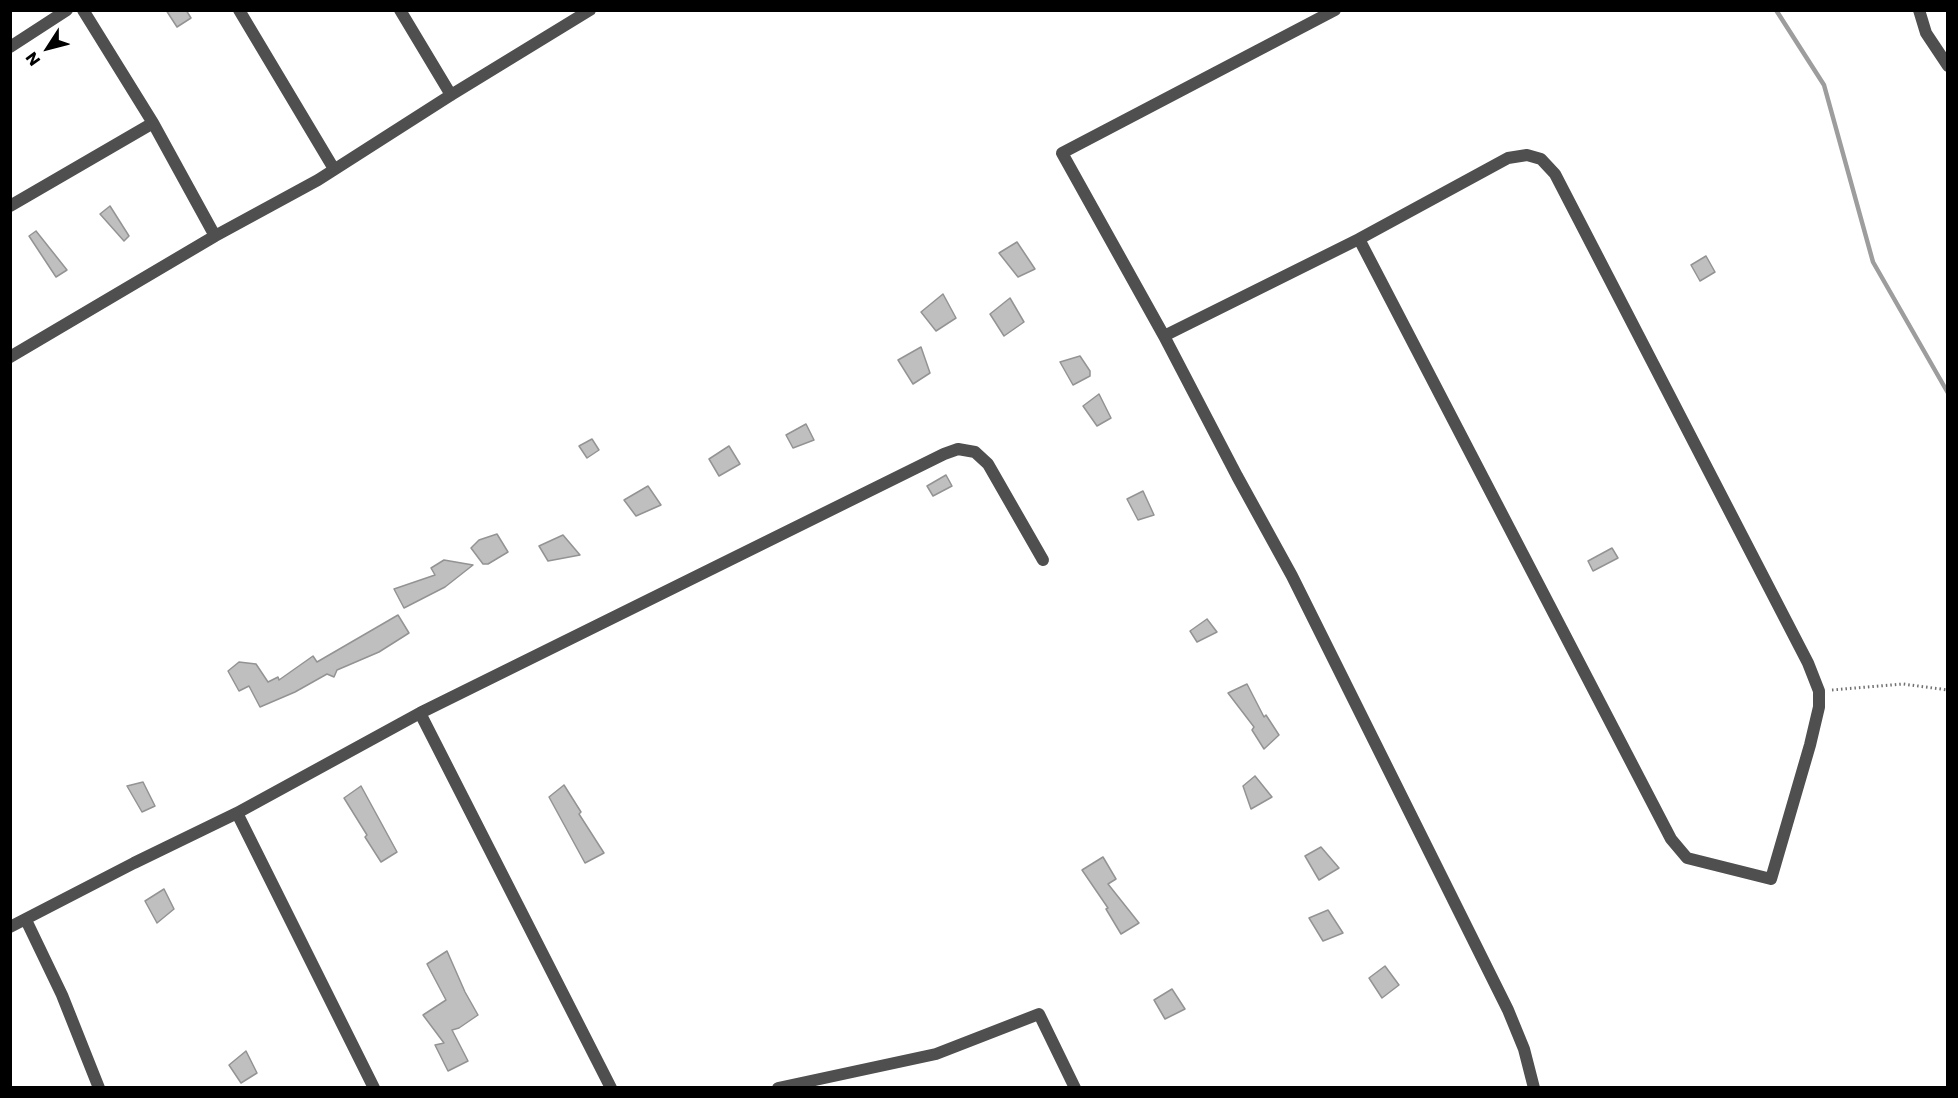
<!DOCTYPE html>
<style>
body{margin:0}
#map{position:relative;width:1958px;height:1098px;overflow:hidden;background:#fff;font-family:Poppins,sans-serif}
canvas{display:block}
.frame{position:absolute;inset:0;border:12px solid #000;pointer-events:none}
.north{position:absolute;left:18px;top:18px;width:60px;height:60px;-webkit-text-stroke:4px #fff;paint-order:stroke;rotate:234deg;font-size:16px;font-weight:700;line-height:24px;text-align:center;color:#000}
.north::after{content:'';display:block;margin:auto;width:21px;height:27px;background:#000;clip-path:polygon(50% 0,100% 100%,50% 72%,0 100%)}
</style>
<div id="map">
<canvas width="1958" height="1098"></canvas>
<div class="frame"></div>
<div class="north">N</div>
</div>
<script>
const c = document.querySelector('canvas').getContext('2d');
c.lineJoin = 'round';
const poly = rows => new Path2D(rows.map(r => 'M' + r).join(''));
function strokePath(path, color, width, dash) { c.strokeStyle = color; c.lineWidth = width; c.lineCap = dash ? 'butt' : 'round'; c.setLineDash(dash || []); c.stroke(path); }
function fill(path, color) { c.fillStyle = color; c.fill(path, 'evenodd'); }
strokePath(poly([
 [1776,10,1824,85,1873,262,1948,393]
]), '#9d9d9d', 4.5);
const building = poly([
 [166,10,186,10,191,18,177,27,166,10],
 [110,206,129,236,124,241,100,214,110,206],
 [36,231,67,270,56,277,29,236,36,231],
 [1017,242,1035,269,1018,277,999,253,1017,242],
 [1706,256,1715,272,1700,281,1691,265,1706,256],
 [943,294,956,318,936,331,921,312,943,294],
 [1010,298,1024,322,1004,336,990,314,1010,298],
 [921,347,930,373,913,384,898,360,921,347],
 [1080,356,1090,371,1090,376,1073,385,1060,362,1080,356],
 [1099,394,1111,418,1097,426,1083,406,1099,394],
 [806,424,814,440,793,448,786,435,806,424],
 [592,439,599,450,587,458,579,446,592,439],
 [729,446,740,464,719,476,709,459,729,446],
 [946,475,952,486,933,496,927,486,946,475],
 [648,486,661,505,636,516,624,500,648,486],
 [1143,491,1154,515,1138,520,1127,499,1143,491],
 [497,534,508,552,488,564,483,564,471,548,479,540,497,534],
 [563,535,580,555,548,561,539,546,563,535],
 [1612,548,1618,558,1593,571,1588,561,1612,548],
 [444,560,473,565,445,587,404,608,394,589,435,575,431,568,444,560],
 [398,615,409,633,379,652,337,670,334,677,327,674,295,692,260,707,249,686,239,691,228,671,239,662,256,664,268,682,278,677,279,680,313,656,317,662,398,615],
 [1207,619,1217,632,1197,642,1190,631,1207,619],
 [1247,684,1264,717,1266,715,1279,735,1264,749,1252,730,1254,727,1228,693,1247,684],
 [1255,776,1272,797,1251,809,1243,786,1255,776],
 [143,782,155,806,142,812,127,786,143,782],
 [564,785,581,812,579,814,604,853,585,863,549,797,564,785],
 [361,786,397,852,381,862,365,837,367,835,344,798,361,786],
 [1321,847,1339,868,1319,880,1305,856,1321,847],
 [1103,857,1116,879,1108,884,1139,923,1121,934,1106,909,1108,908,1082,870,1103,857],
 [164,889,174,909,157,923,145,901,164,889],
 [1328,910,1343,933,1323,941,1309,918,1328,910],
 [447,951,465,992,478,1015,459,1028,452,1030,468,1061,448,1071,435,1045,444,1043,423,1015,446,1000,427,964,447,951],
 [1385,966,1399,985,1382,998,1369,978,1385,966],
 [1172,989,1185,1009,1165,1019,1154,1000,1172,989],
 [246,1051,257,1073,241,1083,229,1065,246,1051]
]);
fill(building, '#bfbfbf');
strokePath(building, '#939393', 1.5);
strokePath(poly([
 [1832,690,1903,684,1948,690]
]), '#717171', 3, [1.5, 3]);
strokePath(poly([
 [83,10,153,123,215,236],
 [239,10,334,169],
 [400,10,451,95],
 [1335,10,1062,153,1164,336,1237,476,1292,576,1508,1010,1524,1049,1534,1088],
 [1919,10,1926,33,1948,66],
 [10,47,67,10],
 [10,206,153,123],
 [1164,336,1359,239,1508,158,1527,155,1541,159,1555,174,1808,663,1819,691,1819,707,1810,745,1771,879,1687,858,1671,839,1359,239],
 [10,357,215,236,318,180,451,95,590,10],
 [420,713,611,1088],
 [237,813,374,1088],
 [26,920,62,995,99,1088],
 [10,927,134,863,237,813,420,713,944,454,958,449,975,452,988,464,1043,560],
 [778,1088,936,1054,1039,1014,1075,1088]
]), '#4f4f4f', 12);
</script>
